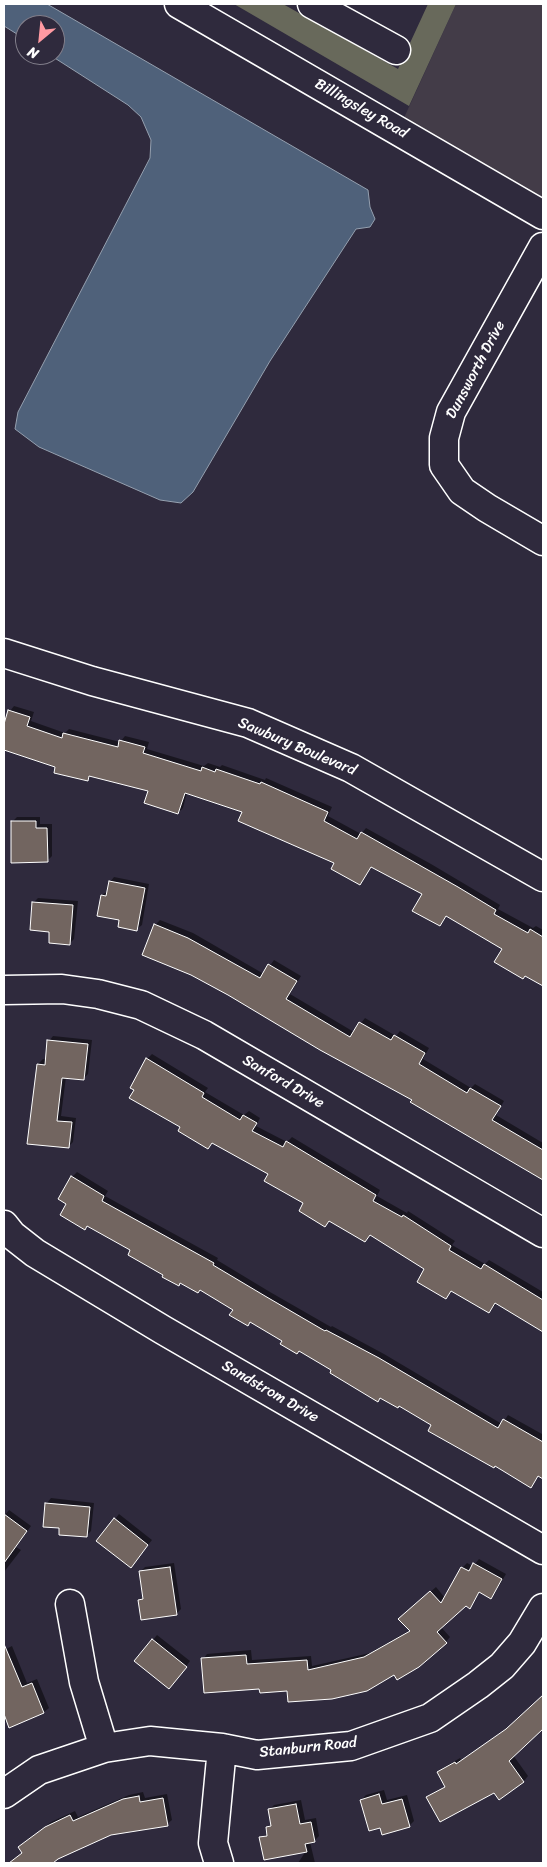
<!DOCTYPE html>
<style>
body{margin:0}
#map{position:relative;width:547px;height:1867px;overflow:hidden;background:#2f2a3d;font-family:Sriracha,sans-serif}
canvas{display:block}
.frame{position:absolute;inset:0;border:5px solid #fff;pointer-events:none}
.north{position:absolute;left:15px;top:15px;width:50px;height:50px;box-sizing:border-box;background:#2f2a3d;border:1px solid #827f8b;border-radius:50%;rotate:208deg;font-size:14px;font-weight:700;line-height:20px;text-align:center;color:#fff}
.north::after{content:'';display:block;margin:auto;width:18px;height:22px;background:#ff9aa2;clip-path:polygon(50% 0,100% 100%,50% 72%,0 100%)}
</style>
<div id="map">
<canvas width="547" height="1867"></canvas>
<div class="frame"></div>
<div class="north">N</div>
</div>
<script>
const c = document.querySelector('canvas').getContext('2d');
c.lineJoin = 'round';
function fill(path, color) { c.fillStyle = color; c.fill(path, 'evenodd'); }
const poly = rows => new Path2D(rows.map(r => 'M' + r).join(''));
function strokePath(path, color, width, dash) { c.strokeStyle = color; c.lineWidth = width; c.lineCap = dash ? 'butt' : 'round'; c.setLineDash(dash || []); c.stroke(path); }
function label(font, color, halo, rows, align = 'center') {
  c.font = font + ' Sriracha,sans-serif'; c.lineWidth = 4; c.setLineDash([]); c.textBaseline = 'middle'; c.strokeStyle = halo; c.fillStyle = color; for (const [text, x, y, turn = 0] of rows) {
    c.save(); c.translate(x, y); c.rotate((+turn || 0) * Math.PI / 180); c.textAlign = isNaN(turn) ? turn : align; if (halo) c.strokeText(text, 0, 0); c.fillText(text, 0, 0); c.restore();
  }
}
fill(poly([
 [456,4,543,4,543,215,398,131]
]), '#433c48');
fill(poly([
 [234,4,283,4,398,69,428,4,456,4,409,106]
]), '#68695b');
const water = poly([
 [4,4,47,4,368,190,370,207,375,219,370,227,356,229,270,361,193,492,181,503,160,500,39,447,15,429,18,412,150,158,151,140,141,117,128,105,50,55,55,55,55,25,25,25,25,39,4,26,4,4]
]);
fill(water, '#4f617a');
strokePath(water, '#95a0af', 1);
fill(poly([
 [14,706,34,712,31,721,65,733,69,729,120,742,125,736,149,742,147,749,204,766,208,763,220,767,222,765,265,780,266,778,332,807,328,816,361,834,366,828,431,864,500,905,498,909,533,928,536,926,543,930,543,984,526,974,504,949,447,915,439,925,423,894,372,866,360,884,335,863,244,811,187,792,183,808,178,813,149,790,92,775,87,780,57,766,4,749,4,728,10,711],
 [17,817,40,817,40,824,52,824,52,856,47,861,12,822],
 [114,877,149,884,142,925,137,929,121,919,102,895,108,891,110,882],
 [38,898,78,901,74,939,69,944,33,903],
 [160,920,193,933,264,974,274,960,301,976,290,994,354,1032,365,1018,396,1036,400,1031,429,1048,423,1059,471,1088,475,1084,504,1101,496,1115,543,1143,543,1180,412,1102,414,1099,155,925],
 [53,1036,92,1040,88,1074,83,1079,66,1077,61,1116,76,1118,73,1142,68,1147,28,1142,38,1064,43,1059,47,1060,49,1041],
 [152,1054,208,1088,205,1092,244,1115,249,1111,260,1118,256,1126,287,1142,292,1137,380,1190,377,1196,407,1213,408,1211,455,1241,452,1245,485,1264,489,1260,543,1292,543,1331,497,1303,489,1312,452,1290,446,1298,426,1268,371,1234,365,1241,330,1221,325,1226,305,1203,270,1173,213,1142,208,1148,135,1090,147,1059],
 [77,1172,108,1191,105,1196,218,1258,217,1260,270,1292,331,1327,332,1326,384,1354,502,1424,508,1415,542,1434,543,1432,543,1477,539,1475,531,1486,399,1405,381,1397,378,1400,333,1370,200,1289,165,1275,132,1249,68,1204,72,1177],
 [51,1498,94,1503,91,1531,86,1536,61,1527,47,1503],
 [9,1510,31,1526,16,1547,21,1550,4,1572,4,1516],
 [119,1514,152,1540,135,1561,115,1519],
 [479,1559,506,1574,495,1593,491,1598,480,1592,469,1607,465,1605,441,1627,450,1637,446,1642,394,1673,288,1690,260,1687,203,1659,207,1654,251,1650,252,1660,311,1656,312,1666,370,1653,410,1630,405,1614,436,1587,445,1598,462,1568,467,1563,473,1566],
 [174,1563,181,1609,176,1614,139,1600,144,1596,140,1572,145,1567],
 [157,1635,190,1661,174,1683,153,1640],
 [12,1646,27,1683,37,1679,49,1708,44,1712,10,1726,8,1721,4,1722,4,1650],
 [543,1696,543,1732,541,1730,513,1755,528,1776,524,1781,499,1798,494,1791,428,1797,433,1793,446,1786,439,1772,443,1768,460,1758,462,1761,512,1724],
 [384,1790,387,1800,407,1795,414,1821,409,1826,381,1827,361,1800,366,1795],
 [143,1792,145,1798,167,1794,172,1820,167,1824,110,1834,58,1858,51,1863,9,1863,23,1852,24,1843,51,1822,75,1811,78,1817,129,1795],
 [301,1800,305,1820,316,1818,319,1836,314,1841,310,1842,315,1863,298,1863,306,1851,261,1838,268,1833,267,1828,272,1823,269,1810,274,1805]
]), '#0007');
const building = poly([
 [8,710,30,717,27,726,62,738,63,733,118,747,119,740,145,747,143,753,201,771,202,767,215,772,216,769,260,784,261,782,328,812,324,821,357,839,361,832,458,887,496,910,494,914,528,933,530,929,543,937,543,986,525,976,523,979,494,962,502,949,446,916,440,926,412,911,422,894,371,867,360,885,331,869,334,863,238,821,242,812,185,793,178,814,144,803,148,791,89,776,88,781,54,773,55,767,4,750,4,724,8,710],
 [11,821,36,821,36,828,47,828,48,862,11,863,11,821],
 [109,881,145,888,137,931,118,927,119,920,97,916,101,895,106,896,109,881],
 [32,902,73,905,70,945,49,943,49,932,30,930,32,902],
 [154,924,188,938,260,978,268,964,297,981,286,999,350,1037,359,1022,391,1040,394,1035,425,1053,419,1064,467,1093,470,1088,501,1106,492,1120,543,1150,543,1180,410,1102,412,1100,320,1050,228,995,191,975,142,955,154,924],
 [47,1040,88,1044,84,1080,62,1078,57,1121,72,1122,69,1148,27,1144,37,1064,45,1065,47,1040],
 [146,1058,204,1093,202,1097,240,1120,243,1115,257,1123,252,1131,283,1147,286,1141,376,1195,373,1201,402,1217,403,1215,451,1246,449,1250,481,1269,484,1264,543,1300,543,1332,495,1303,489,1313,451,1291,446,1299,417,1282,424,1269,370,1235,365,1242,329,1221,325,1227,299,1211,303,1203,264,1181,268,1174,212,1143,208,1149,178,1131,180,1127,129,1098,134,1090,130,1088,146,1058],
 [71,1176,104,1196,102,1201,214,1263,213,1265,265,1296,325,1331,326,1330,379,1358,498,1428,503,1419,543,1442,543,1479,538,1476,531,1488,495,1466,494,1468,428,1431,431,1425,399,1406,398,1408,380,1398,378,1402,330,1373,331,1370,299,1351,297,1354,280,1344,282,1341,250,1322,248,1326,229,1315,233,1310,200,1290,198,1293,180,1283,179,1286,162,1277,163,1275,128,1255,130,1250,87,1226,85,1230,60,1215,66,1204,58,1199,71,1176],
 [45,1503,90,1507,87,1537,59,1535,59,1528,43,1527,45,1503],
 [4,1514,27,1531,4,1563,4,1514],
 [114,1518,148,1545,131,1568,96,1541,114,1518],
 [473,1563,502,1579,491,1599,479,1592,470,1609,466,1606,437,1632,447,1643,419,1667,397,1680,394,1675,367,1691,332,1699,288,1702,287,1691,260,1693,259,1689,204,1693,201,1658,246,1655,247,1664,307,1660,308,1670,364,1657,410,1631,398,1619,430,1591,441,1603,461,1567,469,1571,473,1563],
 [170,1567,177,1615,141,1620,138,1600,143,1599,139,1571,170,1567],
 [152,1639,187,1667,169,1689,134,1661,152,1639],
 [4,1644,22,1687,32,1683,44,1713,9,1728,4,1714,4,1644],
 [543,1695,543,1729,509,1761,524,1782,499,1800,494,1793,440,1822,426,1797,445,1787,437,1772,455,1762,456,1764,506,1729,543,1695],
 [379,1794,382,1804,402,1799,410,1827,382,1835,380,1828,369,1831,360,1800,379,1794],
 [139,1796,140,1802,163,1798,168,1826,111,1835,58,1859,53,1863,9,1863,22,1853,18,1847,45,1827,70,1815,73,1821,123,1799,139,1796],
 [296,1804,300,1824,311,1822,315,1842,305,1844,307,1852,264,1860,259,1837,267,1836,266,1827,271,1826,268,1809,296,1804]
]);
fill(building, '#726560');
strokePath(building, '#fff', 1);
const minor = poly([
 [179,4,543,215],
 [312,4,396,50],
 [543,247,451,412,444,438,444,465,462,491,487,508,543,541],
 [4,653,92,681,248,723,351,768,543,877],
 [4,990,62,989,98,994,141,1005,204,1035,543,1233],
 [4,1225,12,1235,35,1253,163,1330,543,1550],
 [70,1604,84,1682,104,1748],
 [4,1794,39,1770,104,1748,150,1741,222,1748,257,1755,351,1746,430,1718,478,1685,502,1666,522,1643,543,1608],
 [219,1863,213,1843,222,1748]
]);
strokePath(minor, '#fff', 31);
strokePath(minor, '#2f2a3d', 28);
label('15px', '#fff', '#2f2a3d', [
 ["Billingsley Road",361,109,30],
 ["Dunsworth Drive",476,370,-62],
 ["Sawbury Boulevard",297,747,23],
 ["Sanford Drive",283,1082,30],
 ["Sandstrom Drive",270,1392,30],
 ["Stanburn Road",308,1748,-6]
]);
</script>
